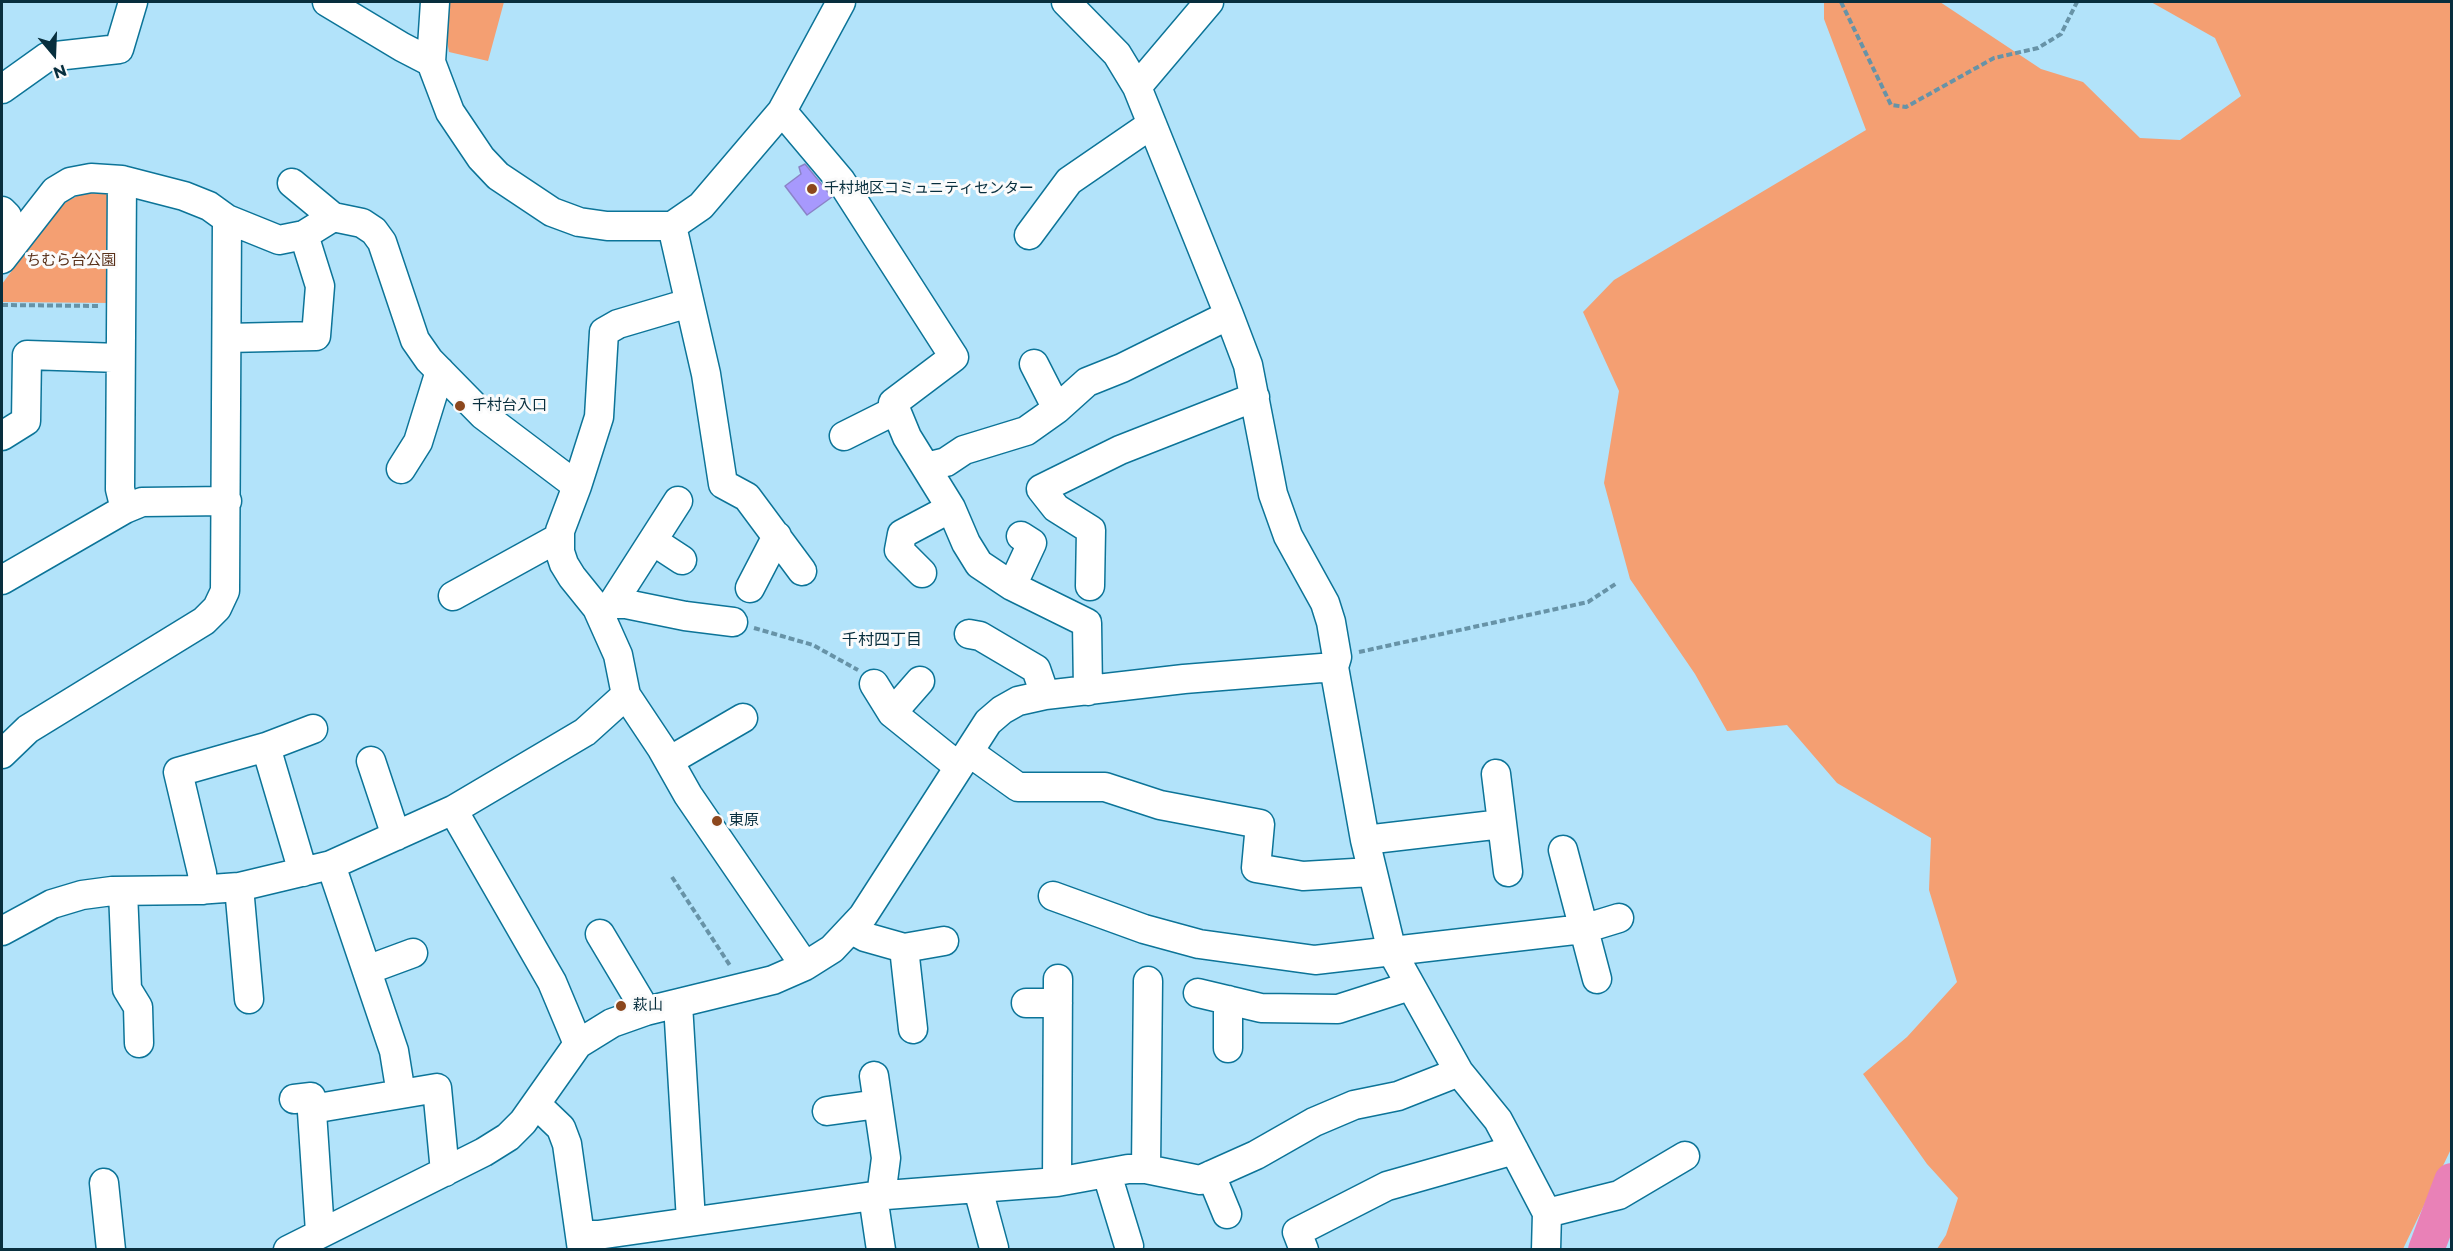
<!DOCTYPE html>
<meta charset="utf-8">
<style>
body{margin:0}
#map{position:relative;width:2453px;height:1251px;overflow:hidden;background:#b2e3fa;font-family:Montserrat,sans-serif}
canvas{display:block}
.frame{position:absolute;inset:0;border:3px solid #082f3e;pointer-events:none}
.north{position:absolute;left:24px;top:24px;width:60px;height:60px;-webkit-text-stroke:4px #fbfbfb;paint-order:stroke;rotate:161deg;font-size:16px;font-weight:700;line-height:24px;text-align:center;color:#082f3e}
.north::after{content:'';display:block;margin:auto;width:21px;height:27px;background:#082f3e;clip-path:polygon(50% 0,100% 100%,50% 72%,0 100%)}
</style>
<div id="map">
<canvas width="2453" height="1251"></canvas>
<div class="frame"></div>
<div class="north">N</div>
</div>
<script>
const c = document.querySelector('canvas').getContext('2d');
c.lineJoin = 'round';
function fill(path, color) { c.fillStyle = color; c.fill(path, 'evenodd'); }
const poly = rows => new Path2D(rows.map(r => 'M' + r).join(''));
function strokePath(path, color, width, dash) { c.strokeStyle = color; c.lineWidth = width; c.lineCap = dash ? 'butt' : 'round'; c.setLineDash(dash || []); c.stroke(path); }
function label(font, color, halo, rows, align = 'center') {
  c.font = font + ' Montserrat,"Noto Sans JP",sans-serif'; c.lineWidth = 6; c.setLineDash([]); c.textBaseline = 'middle'; c.strokeStyle = halo; c.fillStyle = color; for (const [text, x, y, turn = 0] of rows) {
    c.save(); c.translate(x, y); c.rotate((+turn || 0) * Math.PI / 180); c.textAlign = isNaN(turn) ? turn : align; if (halo) c.strokeText(text, 0, 0); c.fillText(text, 0, 0); c.restore();
  }
}
fill(poly([
 [440,2,504,2,488,61,449,52],
 [1824,2,1940,2,2041,69,2083,82,2140,138,2180,140,2241,96,2215,38,2151,2,2451,2,2452,1147,2403,1249,1937,1249,1946,1235,1958,1198,1927,1164,1863,1074,1907,1037,1957,982,1929,890,1931,838,1837,783,1787,725,1727,731,1695,674,1630,579,1604,483,1619,391,1583,312,1614,280,1866,130,1824,19],
 [91,193,106,194,115,200,113,303,2,302,2,284,55,213,66,202,81,194]
]), '#f49f72');
strokePath(poly([
 [2426,1250,2452,1181]
]), '#e981b7', 36);
const building = poly([
 [805,164,832,197,807,215,785,186,801,174,799,167,805,164]
]);
fill(building, '#a799fd');
strokePath(building, '#8b83c7', 1.5);
const minor = poly([
 [327,2,402,47,431,62],
 [435,2,431,62,450,112,481,158,498,176,552,212,579,222,607,226,672,226,701,206,782,111,841,2],
 [1066,2,1117,54,1137,87,1229,315,1248,365,1273,494,1288,536,1325,603,1331,622,1337,657,1334,667,1365,840,1392,952,1459,1072,1498,1120,1514,1150,1547,1213,1546,1250],
 [1137,87,1209,2],
 [2,89,47,57,119,49,133,2],
 [782,111,841,181,954,357,893,403,907,437,951,508,966,543,979,564,1012,586,1087,623,1088,691],
 [122,180,120,489,125,509],
 [292,183,333,217],
 [2,211,7,216,2,223],
 [672,226,706,374,723,484,747,497,802,571],
 [1029,235,1069,181,1152,124],
 [2,259,55,191,70,182,91,178,122,180,184,196,209,206,227,219,279,240,304,235,333,217,362,223,374,231,382,242,415,340,429,360,483,415,577,486,560,531,560,552,564,564,572,577,597,608,618,655,626,695,662,749,688,795,805,966],
 [227,338,316,336,320,286,304,235],
 [1034,364,1057,409],
 [2,436,26,421,27,355,120,358],
 [844,436,896,410],
 [926,467,946,462,964,450,1026,431,1057,409,1087,382,1122,368,1229,315],
 [401,469,418,442,440,371],
 [577,486,599,417,604,332,618,324,689,303],
 [653,541,682,560],
 [922,573,899,550,902,534,951,508],
 [2,580,125,509,142,502,227,501],
 [1012,586,1032,543,1021,536],
 [1090,586,1091,530,1056,508,1041,489,1120,450,1255,397],
 [750,588,777,536],
 [453,596,560,537],
 [612,604,626,604,685,616,733,622],
 [600,614,612,604,678,501],
 [969,634,980,636,1036,669,1045,695],
 [874,684,892,713,959,767],
 [892,713,920,681],
 [266,747,313,729],
 [969,752,1018,787,1105,787,1160,805,1260,824,1256,868,1303,876,1371,872],
 [2,754,28,729,204,621,217,608,225,591,227,219],
 [371,761,396,836],
 [669,761,743,718],
 [1496,774,1508,872],
 [453,810,552,982,578,1044],
 [1365,840,1502,824],
 [1563,850,1597,979],
 [331,865,394,1051,401,1094],
 [239,887,249,999],
 [203,890,202,873,178,772,266,747,303,872],
 [123,891,127,989,138,1007,139,1043],
 [1053,896,1144,929,1199,944,1315,960,1583,929,1619,918],
 [852,930,865,937,904,948,944,941],
 [2,931,52,904,82,895,112,891,197,890,239,887,331,865,453,810,585,732,626,695],
 [600,934,646,1011],
 [904,948,913,1029],
 [367,970,413,953],
 [1198,993,1261,1008,1338,1009,1410,986],
 [1228,1000,1228,1048],
 [1026,1003,1058,1003],
 [678,1004,691,1221],
 [874,1076,886,1158,881,1196],
 [294,1099,311,1097,320,1232],
 [536,1104,561,1128,567,1144,582,1250],
 [312,1109,437,1088,445,1172],
 [827,1111,878,1104],
 [1146,1169,1148,981],
 [1107,1174,1129,1246],
 [1211,1175,1227,1214],
 [1057,1182,1058,979],
 [104,1183,111,1250],
 [978,1189,994,1248],
 [873,1196,881,1250],
 [1547,1213,1619,1195,1685,1156],
 [580,1235,598,1235,873,1196,1057,1182,1128,1169,1146,1169,1200,1180,1256,1155,1314,1122,1354,1105,1398,1096,1459,1072],
 [288,1250,484,1152,508,1137,523,1122,578,1044,612,1023,646,1011,773,980,805,966,832,949,863,916,988,722,1002,710,1018,701,1045,695,1184,679,1334,667],
 [1304,1250,1297,1232,1387,1186,1514,1150]
]);
strokePath(minor, '#0c7498', 31);
strokePath(poly([
 [1841,2,1891,105,1906,107,1994,58,2038,48,2061,34,2077,2],
 [2,305,99,306],
 [754,628,813,645,858,670],
 [1359,652,1588,602,1617,583],
 [672,877,731,967]
]), '#6793a7', 4, [6, 3]);
strokePath(minor, '#fff', 28);
for (const [x, y, r, color] of [
 [812,189,6,"#8c471d"],
 [460,406,6,"#8c471d"],
 [717,821,6,"#8c471d"],
 [621,1006,6,"#8c471d"]
]) { const dot = new Path2D(); dot.arc(x, y, r, 0, 2 * Math.PI); c.fillStyle = color; c.fill(dot); strokePath(dot, '#fbfbfb', 2); }
label('15px', '#082f3e', '#fbfbfb', [
 ["千村地区コミュニティセンター",824,189],
 ["千村台入口",472,406],
 ["東原",729,821],
 ["萩山",633,1006]
], 'left');
label('15px', '#59311a', '#fbfbfb', [
 ["ちむら台公園",71,261]
]);
label('16px', '#082f3e', '#fbfbfb', [
 ["千村四丁目",882,640]
]);
</script>
